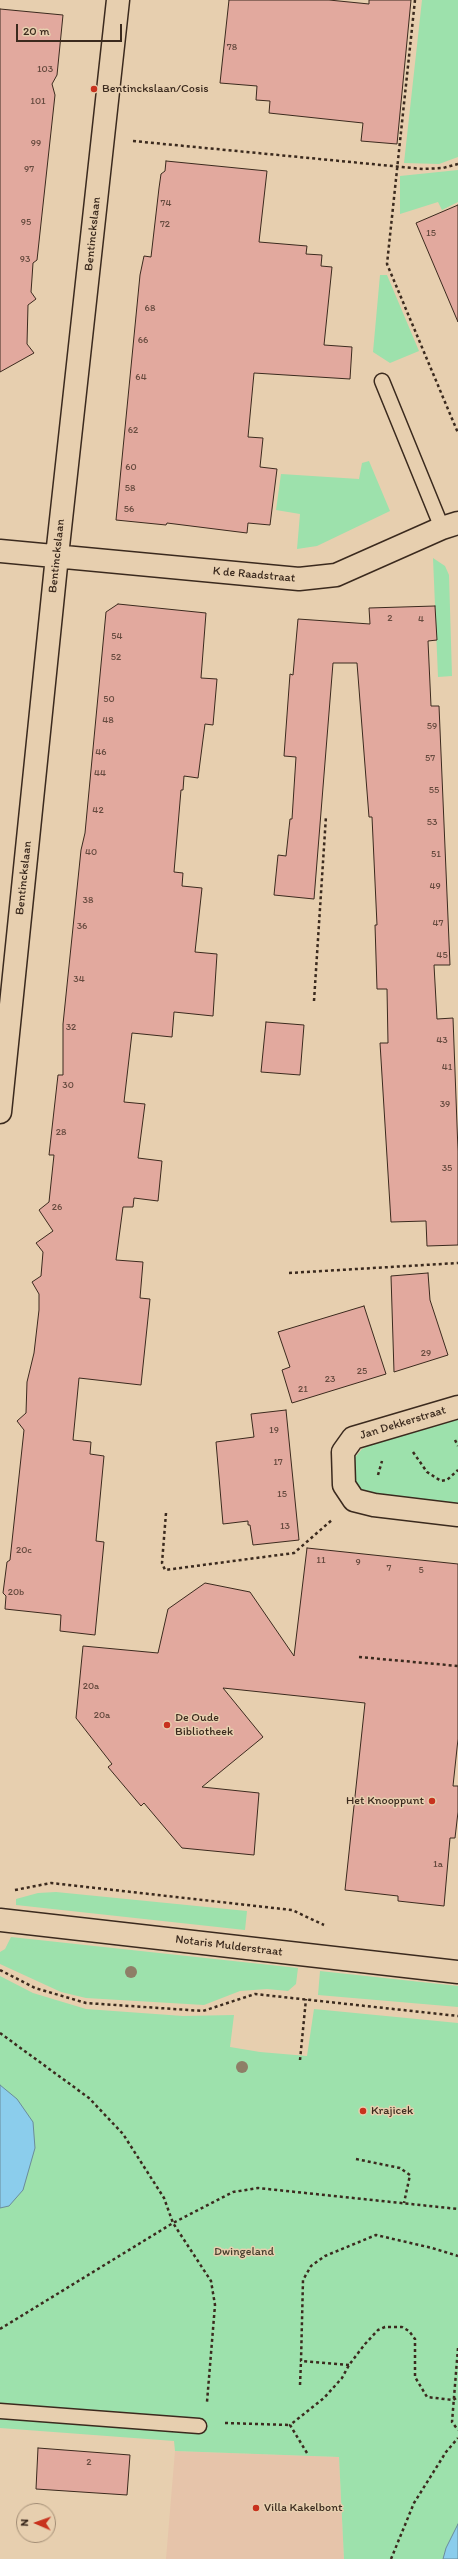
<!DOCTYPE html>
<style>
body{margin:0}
#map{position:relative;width:458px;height:2559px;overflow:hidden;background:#e7cfaf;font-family:Itim,sans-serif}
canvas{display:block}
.north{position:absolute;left:16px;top:2503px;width:40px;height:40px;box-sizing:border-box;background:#e7cfaf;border:1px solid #a28d75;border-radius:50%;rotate:272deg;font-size:11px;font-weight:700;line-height:16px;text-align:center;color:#3b2a1e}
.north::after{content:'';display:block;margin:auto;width:14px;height:18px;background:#c8321e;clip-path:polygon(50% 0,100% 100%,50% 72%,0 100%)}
.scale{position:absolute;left:16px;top:24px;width:106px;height:18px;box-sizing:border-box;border:2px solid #3b2a1e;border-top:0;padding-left:5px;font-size:12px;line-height:14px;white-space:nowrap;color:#3b2a1e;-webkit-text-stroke:3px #e7cfaf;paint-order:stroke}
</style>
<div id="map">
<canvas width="458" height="2559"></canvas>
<div class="north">N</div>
<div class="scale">20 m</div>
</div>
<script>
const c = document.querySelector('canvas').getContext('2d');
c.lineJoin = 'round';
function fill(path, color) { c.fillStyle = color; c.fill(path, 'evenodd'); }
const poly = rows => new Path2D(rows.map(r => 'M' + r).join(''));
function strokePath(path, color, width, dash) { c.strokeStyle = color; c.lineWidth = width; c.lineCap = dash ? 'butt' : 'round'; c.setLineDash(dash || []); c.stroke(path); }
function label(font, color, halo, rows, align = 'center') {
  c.font = font + ' Itim,sans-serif'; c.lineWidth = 3; c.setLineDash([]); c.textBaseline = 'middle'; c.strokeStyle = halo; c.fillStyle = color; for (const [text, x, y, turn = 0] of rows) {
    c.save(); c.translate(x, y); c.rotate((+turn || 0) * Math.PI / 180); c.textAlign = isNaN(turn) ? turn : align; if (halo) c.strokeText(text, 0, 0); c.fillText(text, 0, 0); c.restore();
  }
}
fill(poly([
 [175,2451,339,2457,344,2559,166,2559]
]), '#e6c4aa');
fill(poly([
 [422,0,458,0,458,157,439,164,404,163],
 [458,170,458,202,442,210,438,202,400,214,400,176],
 [380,275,387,275,419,351,390,363,373,352],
 [369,461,390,511,317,546,297,549,300,514,276,510,281,474,359,479,362,463],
 [433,558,445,566,449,575,452,676,438,677],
 [458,1418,458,1510,361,1502,345,1469,362,1449,403,1428],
 [56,1892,247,1911,245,1930,16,1905,16,1899,38,1893],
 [11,1937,298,1968,296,1984,288,1991,267,1989,240,1991,204,2005,86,1998,61,1992,0,1964,0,1952,5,1949],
 [320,1971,458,1986,458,2007,318,1995],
 [0,1976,33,1993,86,2009,183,2016,234,2015,230,2047,260,2052,307,2056,314,2009,458,2023,458,2559,344,2559,339,2457,175,2451,174,2441,0,2428]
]), '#9de1ac');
const water = poly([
 [0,2085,17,2099,33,2122,35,2148,23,2190,9,2206,0,2208,0,2085],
 [458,2524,458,2559,443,2559,446,2548,458,2524]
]);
fill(water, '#8bcdec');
strokePath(water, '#6b8c9a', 1);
const building = poly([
 [229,0,329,0,369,4,369,0,411,0,397,144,361,141,363,123,269,113,270,101,256,100,257,86,220,83,229,0],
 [0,9,63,15,57,75,52,84,55,95,37,260,33,263,32,278,31,292,36,299,28,305,27,344,34,353,0,372,0,9],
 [166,161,267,171,259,242,307,246,306,254,322,255,321,266,332,267,324,345,352,347,350,379,254,373,248,437,263,438,260,467,277,469,270,525,248,523,247,533,167,523,166,525,116,520,140,275,144,256,151,257,159,188,161,174,165,171,166,161],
 [458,205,458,322,416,223,458,205],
 [118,604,206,613,201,678,217,679,213,725,205,724,198,778,184,776,183,790,181,790,174,872,183,873,182,886,202,888,195,952,217,954,213,1016,174,1012,172,1037,132,1033,124,1102,145,1104,138,1158,162,1161,158,1201,134,1198,133,1207,123,1207,116,1260,143,1262,140,1298,150,1299,141,1385,79,1378,73,1440,91,1442,90,1454,104,1456,96,1541,104,1542,95,1635,60,1631,61,1615,5,1609,6,1596,3,1593,7,1562,10,1560,24,1430,17,1421,26,1413,27,1382,34,1353,39,1310,39,1294,32,1282,41,1276,43,1252,36,1243,53,1231,39,1210,49,1202,54,1155,49,1155,58,1075,63,1075,63,1024,81,850,85,833,106,612,118,604],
 [435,606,437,640,428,641,431,706,439,706,450,965,434,965,437,1019,453,1018,458,1151,458,1245,427,1246,426,1221,391,1222,380,1043,388,1043,387,989,377,989,375,925,377,925,372,817,369,817,357,663,333,663,314,899,274,895,278,855,286,856,290,819,292,819,296,757,284,756,290,674,293,675,298,619,370,624,369,608,435,606],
 [266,1022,304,1025,300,1075,261,1072,266,1022],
 [428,1273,430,1300,448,1355,394,1372,391,1276,428,1273],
 [364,1306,386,1374,292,1403,282,1370,290,1367,278,1332,364,1306],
 [286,1410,299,1540,253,1545,250,1525,248,1525,248,1521,223,1524,216,1442,254,1437,251,1414,286,1410],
 [307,1548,458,1564,458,1739,453,1786,458,1786,458,1812,455,1838,450,1838,444,1906,398,1901,398,1896,345,1890,365,1703,223,1688,263,1737,202,1787,259,1793,254,1855,182,1848,144,1803,141,1806,108,1767,112,1764,76,1718,83,1646,158,1653,168,1609,205,1583,250,1592,294,1656,307,1548],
 [38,2448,130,2455,127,2495,36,2489,38,2448]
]);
fill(building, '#e2a99e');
strokePath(building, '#3b2a1e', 1);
const lane = poly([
 [382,381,442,528],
 [0,2411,199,2426]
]);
const street = poly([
 [0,551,299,579,336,575,442,528,458,523],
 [0,1112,57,556,118,0],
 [458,1407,353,1438,343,1452,344,1485,354,1500,374,1505,458,1515]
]);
const secondary = poly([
 [0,1920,458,1972]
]);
strokePath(lane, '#3b2a1e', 17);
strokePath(street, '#3b2a1e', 25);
strokePath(secondary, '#3b2a1e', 25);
strokePath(poly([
 [415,0,387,264,458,433],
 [133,141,423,169,443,168,458,164],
 [314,1001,326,816],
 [289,1273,458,1263],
 [455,1440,458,1446],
 [413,1452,427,1472,441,1481,447,1480,458,1470],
 [378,1475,382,1461],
 [166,1513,162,1563,165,1570,294,1553,333,1519],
 [359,1657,458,1666],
 [15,1890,51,1883,292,1910,324,1925],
 [0,1970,35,1988,86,2003,203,2011,255,1994,458,2016],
 [0,2033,89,2098,123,2134,164,2198,173,2223,211,2281,215,2305,207,2402],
 [300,2060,306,1999],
 [356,2159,400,2168,410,2175,404,2203],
 [0,2329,173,2223,233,2192,258,2188,458,2209],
 [458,2348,452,2422,458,2430],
 [349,2365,301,2361,303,2280,311,2266,325,2256,376,2235,432,2248,458,2256],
 [300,2385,301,2361],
 [225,2423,290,2425],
 [307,2453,290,2425,324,2398,342,2378,349,2365,365,2344,378,2330,385,2327,402,2327,409,2331,415,2339,415,2377,427,2397,453,2400,458,2397],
 [391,2559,414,2503,446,2452,458,2438]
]), '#3b2a1e', 2.5, [3, 3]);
strokePath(lane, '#e7cfaf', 14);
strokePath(street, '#e7cfaf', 22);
strokePath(secondary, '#e7cfaf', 22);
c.fillStyle = '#8e7e67';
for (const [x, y] of [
 [131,1972],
 [242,2067]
]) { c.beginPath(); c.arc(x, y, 6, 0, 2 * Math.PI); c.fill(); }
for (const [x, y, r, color] of [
 [94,89,4,"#c8321e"],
 [167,1725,4,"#c8321e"],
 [432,1801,4,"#c8321e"],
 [363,2111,4,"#c8321e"],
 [256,2508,4,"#c8321e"]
]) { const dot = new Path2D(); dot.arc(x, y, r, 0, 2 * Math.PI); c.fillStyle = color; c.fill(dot); strokePath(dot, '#e7cfaf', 1.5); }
label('10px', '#654a3e', null, [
 ["78",232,47],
 ["103",45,69],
 ["101",38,101],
 ["99",36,143],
 ["97",29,169],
 ["74",166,203],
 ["95",26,222],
 ["72",165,224],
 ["15",431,233],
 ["93",25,259],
 ["68",150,308],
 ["66",143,340],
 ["64",141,377],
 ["62",133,430],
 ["60",131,467],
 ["58",130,488],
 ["56",129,509],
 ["2",390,618],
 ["4",421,619],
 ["54",117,636],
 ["52",116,657],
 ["50",109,699],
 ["48",108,720],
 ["59",432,726],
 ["46",101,752],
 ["57",430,758],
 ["44",100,773],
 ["55",434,790],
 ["42",98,810],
 ["53",432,822],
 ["40",91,852],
 ["51",436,854],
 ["49",435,886],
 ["38",88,900],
 ["47",438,923],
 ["36",82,926],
 ["45",442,955],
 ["34",79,979],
 ["32",71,1027],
 ["43",442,1040],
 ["41",447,1067],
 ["30",68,1085],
 ["39",445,1104],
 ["28",61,1132],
 ["35",447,1168],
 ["26",57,1207],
 ["29",426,1353],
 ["25",362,1371],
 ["23",330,1379],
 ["21",303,1389],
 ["19",274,1430],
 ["17",278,1462],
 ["15",282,1494],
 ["13",285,1526],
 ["20c",24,1550],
 ["11",321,1560],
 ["9",358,1562],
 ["7",389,1568],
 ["5",421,1570],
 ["20b",16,1592],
 ["20a",91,1686],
 ["20a",102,1715],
 ["1a",438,1864],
 ["2",89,2462]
]);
label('12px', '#3b2a1e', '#e7cfaf', [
 ["Bentinckslaan/Cosis",102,89],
 ["De Oude",175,1718],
 ["Bibliotheek",175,1732],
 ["Het Knooppunt",424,1801,"right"],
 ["Krajicek",371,2111],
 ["Villa Kakelbont",264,2508]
], 'left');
label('12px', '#3b2a1e', '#e7cfaf', [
 ["Bentinckslaan",93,234,-84],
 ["Bentinckslaan",57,556,-84],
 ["K de Raadstraat",254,575,5],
 ["Bentinckslaan",24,878,-84],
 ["Jan Dekkerstraat",403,1423,-17],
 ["Notaris Mulderstraat",229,1946,7]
]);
label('12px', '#453c2c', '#e7cfaf', [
 ["Dwingeland",244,2252]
]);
</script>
